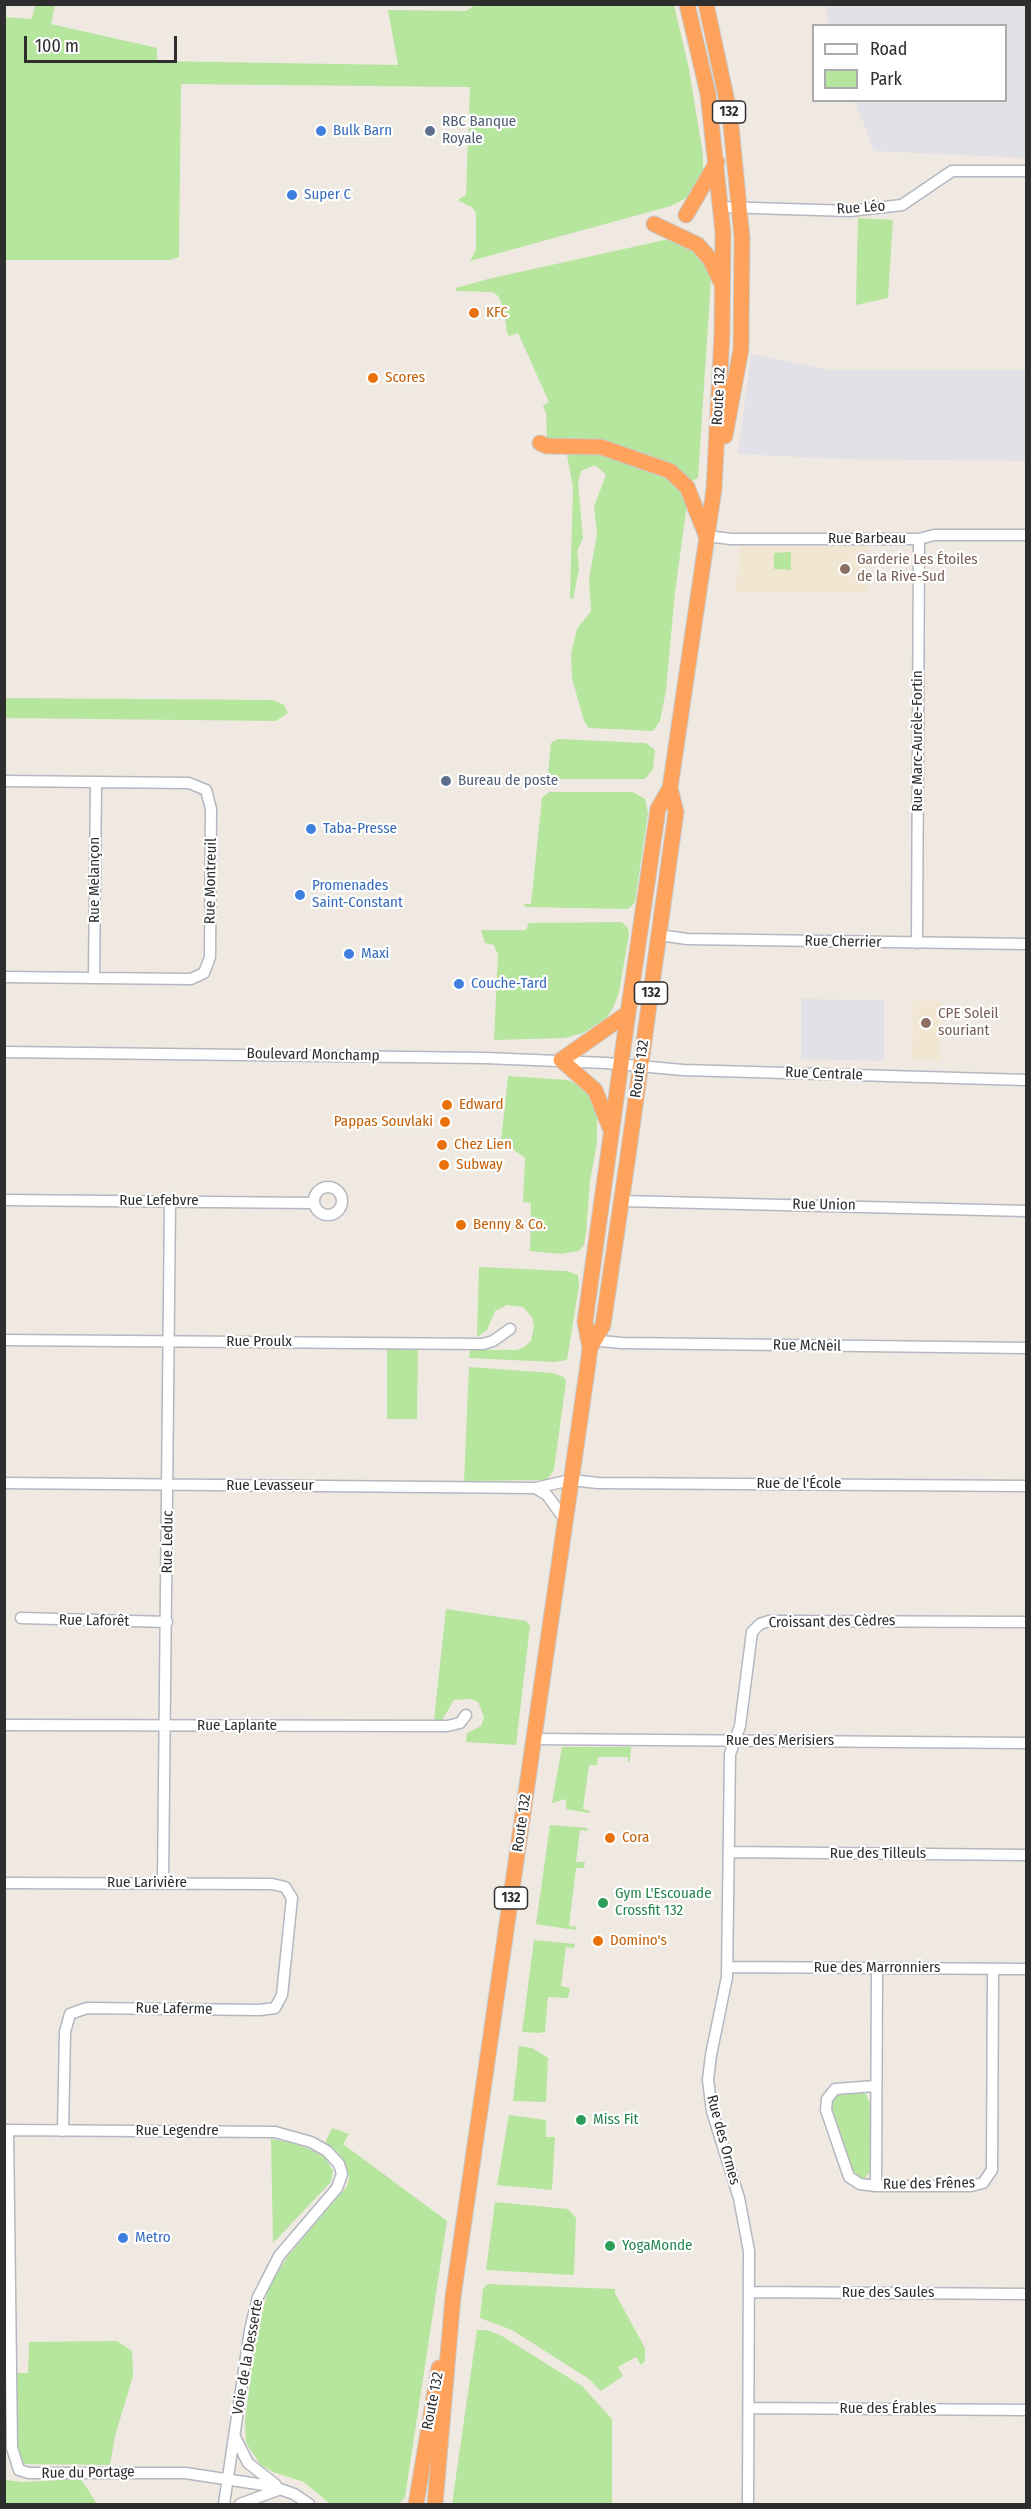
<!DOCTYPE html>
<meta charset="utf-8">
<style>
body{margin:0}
#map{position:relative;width:1031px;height:2509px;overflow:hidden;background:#efe9e1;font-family:"Fira Sans Condensed",sans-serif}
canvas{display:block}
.frame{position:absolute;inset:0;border:6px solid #2e2e2e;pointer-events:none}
.legend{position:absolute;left:812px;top:24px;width:195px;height:78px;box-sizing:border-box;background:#fff;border:2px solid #ababab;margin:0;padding:8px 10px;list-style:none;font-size:18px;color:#2e2e2e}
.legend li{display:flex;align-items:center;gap:12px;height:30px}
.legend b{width:30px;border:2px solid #ababab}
.scale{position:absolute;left:24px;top:36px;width:153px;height:27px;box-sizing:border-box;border:3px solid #2e2e2e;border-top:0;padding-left:8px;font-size:18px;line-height:21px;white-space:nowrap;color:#2e2e2e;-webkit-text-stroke:4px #fff;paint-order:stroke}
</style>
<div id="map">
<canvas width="1031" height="2509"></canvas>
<div class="frame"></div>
<ul class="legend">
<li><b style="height:8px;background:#fff"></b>Road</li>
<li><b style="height:16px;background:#b6e59e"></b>Park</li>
</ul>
<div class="scale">100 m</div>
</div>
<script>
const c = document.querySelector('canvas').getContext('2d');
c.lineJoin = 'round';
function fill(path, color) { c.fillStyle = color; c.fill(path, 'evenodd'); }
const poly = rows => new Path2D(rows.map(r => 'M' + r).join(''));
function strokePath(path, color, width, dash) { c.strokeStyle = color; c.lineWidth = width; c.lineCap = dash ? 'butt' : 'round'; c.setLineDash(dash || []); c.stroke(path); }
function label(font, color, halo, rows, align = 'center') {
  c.font = font + ' "Fira Sans Condensed",sans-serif'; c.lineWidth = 4.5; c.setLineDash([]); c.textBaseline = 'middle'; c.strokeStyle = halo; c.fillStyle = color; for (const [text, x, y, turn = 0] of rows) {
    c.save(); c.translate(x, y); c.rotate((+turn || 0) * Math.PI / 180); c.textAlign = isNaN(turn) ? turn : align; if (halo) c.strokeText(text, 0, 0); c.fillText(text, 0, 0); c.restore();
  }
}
fill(poly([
 [826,5,1026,5,1026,158,874,151,855,101,1006,100,1006,26,828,25],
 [751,354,829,370,1026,370,1026,461,838,459,738,454],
 [801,999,884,1000,884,1061,801,1059]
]), '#e3e1e8');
fill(poly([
 [740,546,868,546,867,593,735,593],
 [913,1001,941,1001,940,1060,912,1059]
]), '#f0e6d1');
fill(poly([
 [477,4,674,5,689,69,703,155,703,173,688,197,671,206,470,261,476,250,476,213,472,207,459,201,459,199,466,195,470,87,181,84,179,257,170,260,5,260,4,17,32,19,35,5,55,5,51,24,157,48,157,61,398,65,388,10,466,11],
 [858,218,893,220,888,298,856,305],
 [669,239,690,246,709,268,711,279,698,478,690,482,682,473,547,440,546,413,543,406,549,402,518,333,509,336,507,332,504,309,498,296,493,292,456,291,456,288,488,279],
 [566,450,589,451,665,473,682,489,687,504,675,592,666,690,660,721,653,731,589,728,584,721,572,678,571,654,577,629,591,611,589,579,597,534,594,507,606,475,595,465,581,471,578,483,583,538,577,551,579,569,573,599,570,598,573,487],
 [791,552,791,570,774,569,774,553],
 [5,698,274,700,284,705,288,713,276,721,5,718],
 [558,739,646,743,655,750,653,769,645,779,554,779,548,774,551,743],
 [549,792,633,792,645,799,648,813,635,902,628,909,525,907,524,904,531,904,542,798],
 [622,922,628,928,629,934,619,992,614,1006,604,1022,599,1026,597,1024,583,1033,565,1038,494,1040,498,955,494,945,485,943,481,930,526,930,529,923],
 [508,1076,568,1080,588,1090,597,1110,597,1143,590,1181,586,1233,584,1245,579,1251,561,1254,530,1251,531,1203,523,1202,525,1158,501,1141],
 [479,1267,566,1271,578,1275,579,1286,567,1360,554,1362,469,1358,470,1350,517,1350,524,1347,531,1341,534,1326,532,1317,523,1307,507,1305,495,1311,487,1330,477,1337],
 [387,1349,418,1350,417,1419,387,1419],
 [469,1367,552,1373,564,1377,566,1382,554,1470,547,1480,464,1481],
 [446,1609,526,1621,530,1626,516,1745,466,1742,467,1733,481,1726,484,1717,478,1702,471,1699,454,1700,442,1720,434,1720],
 [562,1747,631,1747,630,1761,628,1762,628,1757,598,1757,597,1765,589,1765,583,1809,590,1811,589,1813,566,1809,566,1799,552,1803],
 [550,1825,587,1828,588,1831,580,1830,576,1862,585,1862,584,1868,576,1868,569,1926,577,1927,576,1930,536,1924],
 [534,1940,575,1944,574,1948,566,1947,561,1986,570,1988,568,1998,548,1997,545,2032,539,2033,522,2032],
 [519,2046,532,2048,548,2058,546,2102,513,2101],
 [862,2092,866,2094,870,2103,870,2172,864,2179,852,2171,832,2108,833,2101,840,2093],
 [509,2115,546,2120,546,2137,555,2137,552,2190,497,2185],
 [332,2128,349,2134,343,2144,447,2221,405,2497,399,2504,330,2504,304,2482,273,2472,260,2464,246,2443,245,2420,256,2338,269,2286,288,2256,347,2186,349,2178,345,2162,337,2151,325,2143],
 [271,2139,294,2143,316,2152,325,2158,333,2171,331,2182,273,2243],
 [495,2202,568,2209,576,2218,574,2275,486,2270],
 [487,2284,615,2289,615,2293,645,2348,645,2361,641,2365,636,2357,618,2367,623,2376,601,2391,589,2379,512,2330,480,2318,483,2289],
 [477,2330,487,2330,502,2336,582,2386,612,2419,612,2504,452,2504],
 [117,2341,132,2351,133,2376,115,2436,110,2465,23,2464,17,2449,16,2373,28,2373,29,2342],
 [81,2479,97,2504,6,2504,5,2480,23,2482]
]), '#b6e59e');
const minor = poly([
 [721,207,850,211,902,205,952,171,1026,171],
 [707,536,731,539,919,539,934,535,1026,535],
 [4,781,189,783,206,790,211,809,210,957,204,973,191,979,4,977],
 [659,935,687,939,1026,944],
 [917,943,919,539],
 [94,977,96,782],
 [4,1052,485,1058,606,1063,683,1070,1026,1080],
 '314 1201a14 14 0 1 1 28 0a14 14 0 1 1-28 0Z',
 [4,1200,313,1203],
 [621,1201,1026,1211],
 [4,1340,483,1344,493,1341,510,1329],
 [589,1340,622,1343,1026,1348],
 [4,1483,535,1488,547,1495,565,1520],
 [535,1488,571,1480,598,1483,1026,1486],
 [21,1618,167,1622],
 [4,1725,447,1726,460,1723,466,1715],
 [534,1739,1026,1743],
 [729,1852,1026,1855],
 [163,1882,170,1201],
 [4,1883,272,1884,285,1887,292,1898,282,1995,275,2008,260,2010,87,2008,70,2014,65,2032,63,2131],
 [728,1967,1026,1969],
 [877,1968,876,2186,971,2186,983,2183,992,2170,993,1969],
 [875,2086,835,2089,827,2099,826,2110,849,2177,860,2184,876,2186],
 [4,2130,275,2132,311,2142,327,2151,339,2164,342,2174,337,2188,279,2256,258,2297,250,2330,224,2504],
 [8,2130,12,2448,19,2470,29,2473,185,2473,271,2486,294,2494,309,2504],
 [750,2292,1026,2294],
 [749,2408,1026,2410],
 [235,2437,248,2463,276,2485],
 [240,2504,278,2490],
 [748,2504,749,2251,739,2198,712,2111,708,2080,711,2055,727,1977,730,1754,740,1726,752,1632,760,1624,769,1621,1026,1622]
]);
const highway = poly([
 [706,4,730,115,742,238,741,349,725,436],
 [686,215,717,162],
 [654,224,698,245,710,259,722,284],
 [540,443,547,446,601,447,670,471,687,487,706,535],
 [610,1128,595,1090,561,1060,628,1013],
 [590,1348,585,1322,628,1013,658,809,670,788,714,489,722,334,723,232,708,94,687,4],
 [416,2504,439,2368],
 [435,2504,453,2297,587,1371,590,1348,603,1325,627,1163,676,812,670,788]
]);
strokePath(minor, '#b4b7c1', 13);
strokePath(highway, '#c9c9c9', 17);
strokePath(minor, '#fff', 10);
strokePath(highway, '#ffa35c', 15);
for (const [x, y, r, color] of [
 [321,131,6,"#3f7fe0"],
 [430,131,6,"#5c6f8a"],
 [292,195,6,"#3f7fe0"],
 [474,313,6,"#e8710a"],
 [373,378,6,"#e8710a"],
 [845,569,6,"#8d6e63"],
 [446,781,6,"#5c6f8a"],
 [311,829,6,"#3f7fe0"],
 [300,895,6,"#3f7fe0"],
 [349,954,6,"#3f7fe0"],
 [459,984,6,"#3f7fe0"],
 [926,1023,6,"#8d6e63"],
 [447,1105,6,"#e8710a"],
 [445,1122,6,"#e8710a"],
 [442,1145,6,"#e8710a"],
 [444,1165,6,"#e8710a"],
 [461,1225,6,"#e8710a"],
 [610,1838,6,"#e8710a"],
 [603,1903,6,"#2e9e5b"],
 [598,1941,6,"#e8710a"],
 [581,2120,6,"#2e9e5b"],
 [123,2238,6,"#3f7fe0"],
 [610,2246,6,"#2e9e5b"]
]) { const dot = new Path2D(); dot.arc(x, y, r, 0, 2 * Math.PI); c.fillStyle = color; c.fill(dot); strokePath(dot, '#fff', 2); }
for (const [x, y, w] of [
 [729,112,33],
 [651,993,33],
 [511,1898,33]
]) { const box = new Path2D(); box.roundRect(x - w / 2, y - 11, w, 22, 4.5); c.fillStyle = '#fff'; c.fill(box); strokePath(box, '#2e2e2e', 1.5); }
label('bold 14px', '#2e2e2e', null, [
 ["132",729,112],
 ["132",651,993],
 ["132",511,1898]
]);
label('15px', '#4e5e75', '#fff', [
 ["RBC Banque",442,122],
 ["Royale",442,139],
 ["Bureau de poste",458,781]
], 'left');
label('15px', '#366cbe', '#fff', [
 ["Bulk Barn",333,131],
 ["Super C",304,195],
 ["Taba-Presse",323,829],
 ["Promenades",312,886],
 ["Saint-Constant",312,903],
 ["Maxi",361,954],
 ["Couche-Tard",471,984],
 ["Metro",135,2238]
], 'left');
label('15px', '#2e2e2e', '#fff', [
 ["Rue Léo",861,208,-4],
 ["Route 132",719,396,-87],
 ["Rue Barbeau",867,539],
 ["Rue Marc-Aurèle-Fortin",918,741,-90],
 ["Rue Melançon",95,880,-90],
 ["Rue Montreuil",211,881,-89],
 ["Rue Cherrier",843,942,1],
 ["Boulevard Monchamp",313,1055,1],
 ["Route 132",640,1069,-82],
 ["Rue Centrale",824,1074,2],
 ["Rue Lefebvre",159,1201],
 ["Rue Union",824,1205,1],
 ["Rue Proulx",259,1342],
 ["Rue McNeil",807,1346,1],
 ["Rue de l'École",799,1484],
 ["Rue Levasseur",270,1486],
 ["Rue Leduc",168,1542,-89],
 ["Rue Laforêt",94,1621,1],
 ["Croissant des Cèdres",832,1622,-1],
 ["Rue Laplante",237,1726],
 ["Rue des Merisiers",780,1741],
 ["Route 132",522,1823,-82],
 ["Rue des Tilleuls",878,1854],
 ["Rue Larivière",147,1883],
 ["Rue des Marronniers",877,1968],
 ["Rue Laferme",174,2009,1],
 ["Rue Legendre",177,2131],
 ["Rue des Ormes",723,2140,75],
 ["Rue des Frênes",929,2184,-1],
 ["Rue des Saules",888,2293],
 ["Voie de la Desserte",248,2357,-80],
 ["Route 132",433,2401,-79],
 ["Rue des Érables",888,2409],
 ["Rue du Portage",88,2473,-1]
]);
label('15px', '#c56008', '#fff', [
 ["KFC",486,313],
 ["Scores",385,378],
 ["Edward",459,1105],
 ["Pappas Souvlaki",433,1122,"right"],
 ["Chez Lien",454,1145],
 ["Subway",456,1165],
 ["Benny & Co.",473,1225],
 ["Cora",622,1838],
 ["Domino's",610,1941]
], 'left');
label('15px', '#785e54', '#fff', [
 ["Garderie Les Étoiles",857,560],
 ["de la Rive-Sud",857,577],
 ["CPE Soleil",938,1014],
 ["souriant",938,1031]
], 'left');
label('15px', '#27864d', '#fff', [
 ["Gym L'Escouade",615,1894],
 ["Crossfit 132",615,1911],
 ["Miss Fit",593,2120],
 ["YogaMonde",622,2246]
], 'left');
</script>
